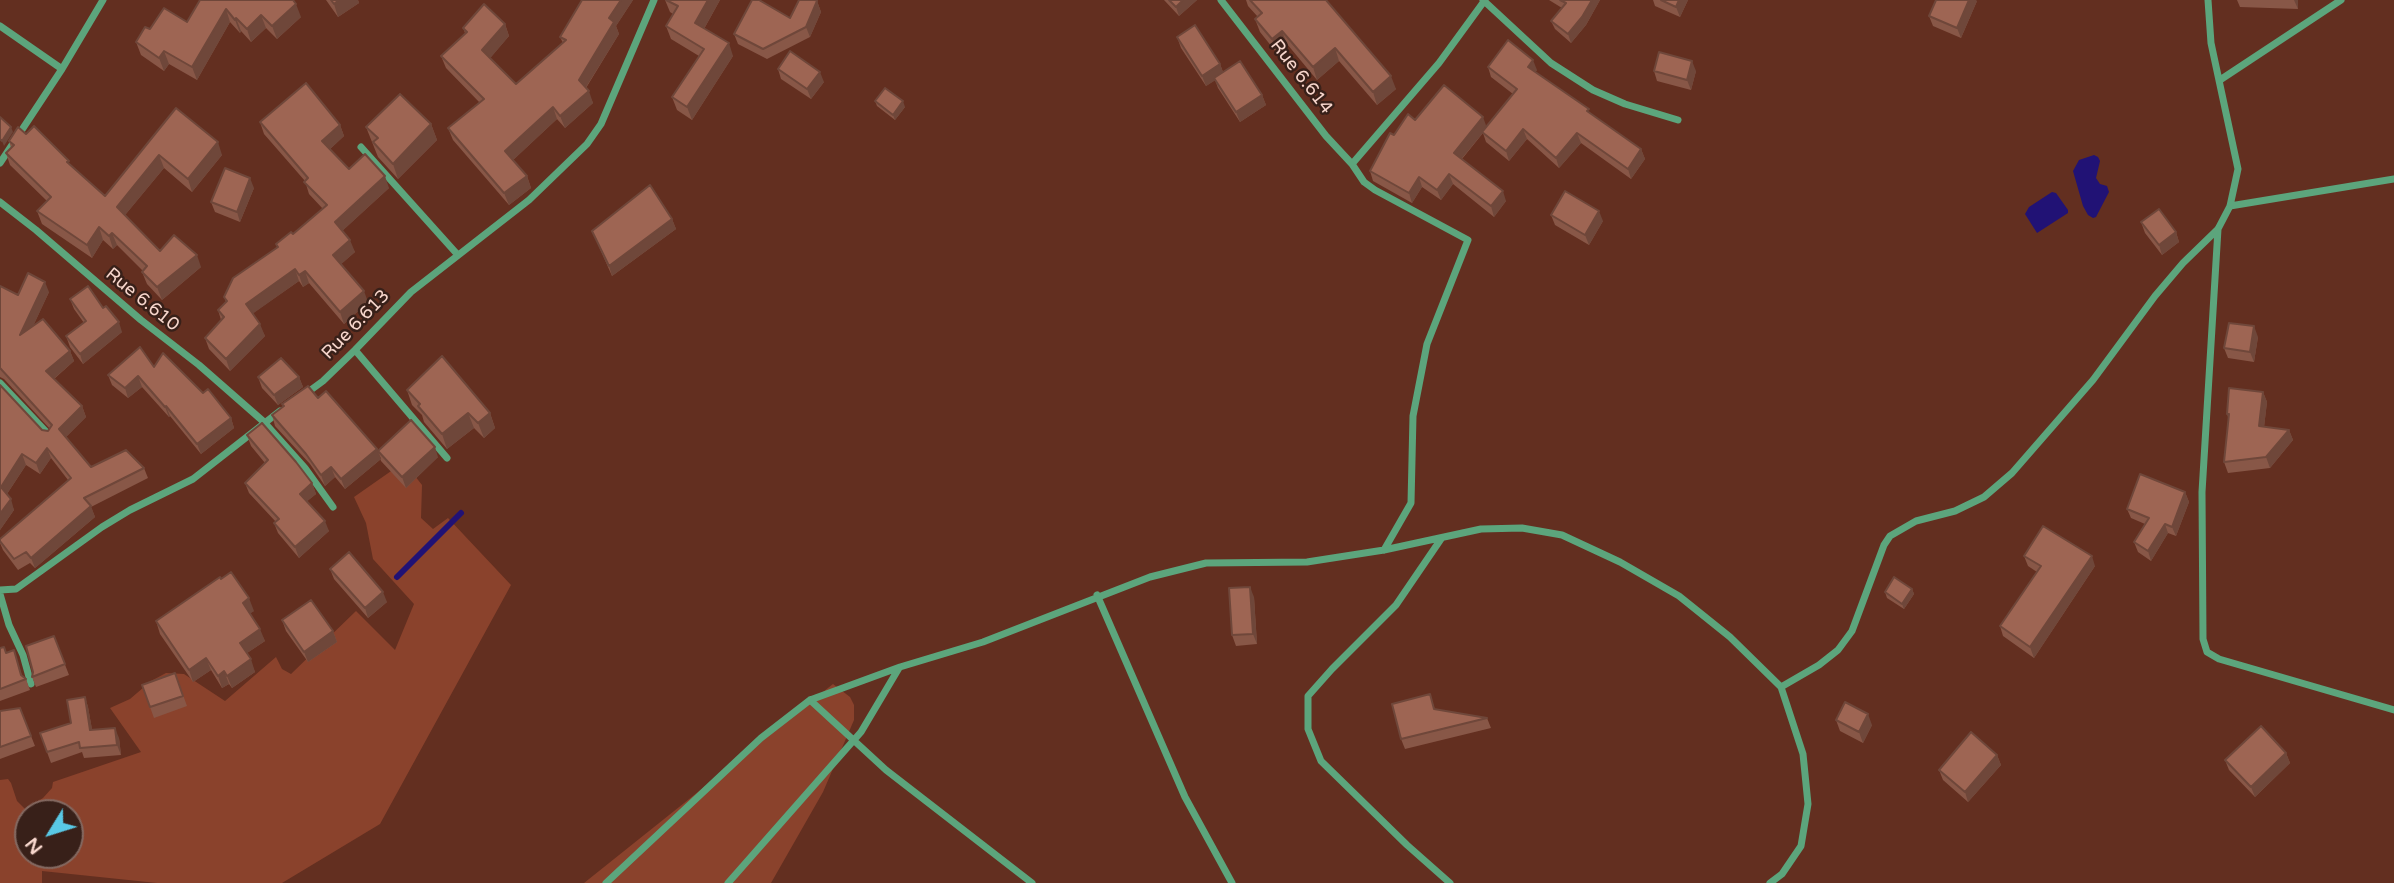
<!DOCTYPE html>
<style>
body{margin:0}
#map{position:relative;width:2394px;height:883px;overflow:hidden;background:#632f20;font-family:"Varela Round",sans-serif}
canvas{display:block}
.north{position:absolute;left:14px;top:799px;width:70px;height:70px;box-sizing:border-box;background:#382019;border:2px solid #846961;border-radius:50%;rotate:232deg;font-size:19px;font-weight:700;line-height:28px;text-align:center;color:#f7d6cc}
.north::after{content:'';display:block;margin:auto;width:24px;height:32px;background:#59c8e5;clip-path:polygon(50% 0,100% 100%,50% 72%,0 100%)}
</style>
<div id="map">
<canvas width="2394" height="883"></canvas>
<div class="north">N</div>
</div>
<script>
const c = document.querySelector('canvas').getContext('2d');
c.lineJoin = 'round';
function fill(path, color) { c.fillStyle = color; c.fill(path, 'evenodd'); }
const poly = rows => new Path2D(rows.map(r => 'M' + r).join(''));
function strokePath(path, color, width, dash) { c.strokeStyle = color; c.lineWidth = width; c.lineCap = dash ? 'butt' : 'round'; c.setLineDash(dash || []); c.stroke(path); }
function label(font, color, halo, rows, align = 'center') {
  c.font = font + ' "Varela Round",sans-serif'; c.lineWidth = 5; c.setLineDash([]); c.textBaseline = 'middle'; c.strokeStyle = halo; c.fillStyle = color; for (const [text, x, y, turn = 0] of rows) {
    c.save(); c.translate(x, y); c.rotate((+turn || 0) * Math.PI / 180); c.textAlign = isNaN(turn) ? turn : align; if (halo) c.strokeText(text, 0, 0); c.fillText(text, 0, 0); c.restore();
  }
}
fill(poly([
 [404,462,422,485,421,518,433,529,448,518,511,585,380,824,282,883,157,883,42,871,42,883,0,883,0,780,8,779,11,783,17,801,25,809,43,798,52,788,53,782,141,752,110,708,130,699,151,681,166,673,184,674,225,701,276,657,282,669,291,674,356,611,395,650,414,604,373,559,366,523,354,497],
 [28,813,70,813,70,855,28,855],
 [833,684,850,697,854,705,854,720,823,792,771,883,584,883]
]), '#8a422c');
fill(poly([
 [2094,155,2098,157,2100,161,2096,178,2100,184,2107,186,2109,192,2096,217,2093,218,2088,215,2083,206,2073,171,2079,160],
 [2052,192,2056,193,2068,210,2068,213,2037,233,2025,214,2029,207]
]), '#211275');
strokePath(poly([
 [397,577,461,513]
]), '#211275', 6);
strokePath(poly([
 [1221,0,1326,136,1352,164,1439,63,1485,0],
 [1483,0,1551,63,1593,90,1625,104,1678,120],
 [0,26,62,69],
 [2220,80,2341,0],
 [361,147,457,254],
 [0,163,62,69,103,0],
 [1352,164,1364,182,1375,190,1468,240,1427,344,1413,416,1411,503,1384,550],
 [0,202,36,230,141,320,199,365,264,422,305,468,333,507],
 [2230,206,2394,179],
 [2218,229,2202,492,2203,639,2207,652,2219,659,2394,710],
 [355,350,447,458],
 [0,383,50,436],
 [304,395,323,381,355,350,411,292,529,200,587,144,601,124,654,0],
 [1441,539,1396,605,1332,669,1308,696,1308,729,1321,761,1407,845,1450,883],
 [0,590,16,589,102,527,130,510,193,479,280,411],
 [0,594,9,625,23,655,31,684],
 [1097,595,1185,797,1232,883],
 [1781,687,1819,665,1838,650,1852,631,1884,545,1890,536,1916,521,1955,511,1984,497,2012,473,2093,380,2155,296,2183,263,2218,229,2230,206,2238,169,2211,43,2208,0],
 [810,700,886,770,1032,883],
 [606,883,761,738,810,700,900,667,983,642,1150,577,1206,563,1307,562,1384,550,1481,529,1522,528,1562,535,1620,562,1679,596,1730,637,1781,687,1803,754,1808,804,1801,846,1782,874,1770,883],
 [728,883,861,732,899,668]
]), '#5ca57c', 7);
fill(poly([
 [200,0,301,17,277,39,266,28,251,42,241,31,240,33,230,22,197,80,169,64,164,71,141,55,136,42,150,29,187,22],
 [326,0,358,0,359,3,338,17],
 [582,0,633,0,616,26,619,34,586,88,593,103,565,128,557,119,513,160,527,176,531,188,509,205,453,140,448,128,480,103,446,68,441,56,465,33,463,28,505,24,509,36,490,58,516,84,563,43,560,37],
 [665,0,720,0,704,29,733,56,692,120,677,110,672,97,699,56,671,39,666,26,673,14,670,12],
 [1164,0,1197,0,1179,16],
 [1246,0,1326,0,1396,89,1377,105,1339,61,1317,80,1287,44,1276,52,1260,32,1255,19,1258,17,1248,6],
 [1549,0,1600,0,1586,25,1571,43,1555,29,1551,21,1562,8],
 [1653,0,1688,0,1680,17,1655,6],
 [2237,0,2298,0,2298,9,2240,7],
 [817,1,821,12,810,37,767,59,738,44,734,34,790,18],
 [1977,1,1961,38,1933,26,1929,16],
 [1177,37,1220,64,1223,72,1262,95,1266,105,1240,122,1218,88,1215,80,1206,86,1181,48],
 [1488,67,1537,70,1535,72,1590,113,1641,149,1645,159,1631,179,1581,143,1559,168,1527,139,1509,161,1486,142,1483,133,1462,159,1506,201,1494,217,1453,184,1441,200,1422,187,1412,203,1373,181,1370,171,1394,135,1415,120,1487,126,1513,94,1491,77],
 [778,69,824,82,811,99,781,79],
 [1654,71,1696,71,1691,90,1657,81],
 [875,101,905,107,895,120,877,106],
 [176,108,222,155,192,192,164,168,125,215,160,251,201,267,162,300,147,284,142,272,143,271,117,245,113,249,103,240,92,258,42,224,37,211,47,201,10,165,6,153,11,148,9,141,26,134,70,164,105,196],
 [260,122,340,125,344,136,330,149,349,169,389,188,342,231,355,252,341,264,368,302,344,324,309,283,303,287,299,281,253,313,265,336,230,371,209,349,205,338,221,320,218,310,226,302,224,297,277,247,276,244,293,234,323,209,309,194,305,181,264,134],
 [431,124,437,140,398,179,378,157,366,127],
 [254,188,240,222,215,212,211,202],
 [1551,215,1603,221,1589,245,1555,225],
 [672,219,676,229,612,276,592,231],
 [2141,222,2176,232,2179,242,2162,255,2145,233],
 [0,286,18,295,49,292,33,326,70,351,74,361,54,379,82,406,86,417,66,437,91,467,144,468,148,478,91,507,95,517,35,568,30,563,18,570,3,550,0,543,0,539,68,480,51,458,40,474,26,465,7,494,14,510,0,530,0,385,42,430,48,431,50,429,4,379,0,377],
 [70,299,122,332,83,364,70,347,66,336,84,323,74,309],
 [2258,337,2254,362,2228,358,2224,348],
 [154,367,203,393,231,418,234,428,201,454,170,416,169,417,142,387,128,398,112,385,108,375],
 [258,377,299,377,303,387,278,405,262,388],
 [407,390,490,413,495,428,484,438,474,428,447,449,424,422,422,415,412,405],
 [2263,392,2267,402,2264,427,2289,430,2293,440,2270,468,2228,473,2224,462,2229,420,2227,414],
 [318,398,377,449,381,459,345,489,335,477,325,486,310,464,275,426,272,415,283,406,282,404],
 [247,435,312,483,316,494,307,501,329,531,299,558,278,533,274,523,276,522,249,493,245,483,265,463,251,446],
 [378,451,438,457,406,488,381,461],
 [2185,492,2189,502,2176,536,2168,533,2151,561,2138,552,2134,542,2145,524,2131,518,2127,509],
 [2024,556,2095,566,2034,658,2003,636,2000,626,2037,572,2028,566],
 [330,569,387,602,368,618,334,579],
 [1912,589,1914,594,1904,609,1887,598,1885,592],
 [1254,597,1257,644,1236,646,1232,635],
 [254,611,250,613,265,641,247,653,255,672,232,688,229,684,222,688,211,670,193,682,160,634,156,621],
 [282,620,333,631,337,642,308,662,286,631],
 [54,636,69,675,36,687,32,677,33,672],
 [0,648,6,653,14,650,22,676,26,679,30,690,0,701],
 [175,673,187,706,154,718,142,685],
 [1430,694,1435,710,1487,718,1491,728,1405,749,1401,739],
 [85,697,88,707,92,730,119,738,121,755,84,758,82,752,51,763,40,733,71,723],
 [20,708,35,746,0,759,0,711],
 [1836,720,1872,725,1863,743,1840,731],
 [2286,753,2290,763,2255,797,2229,770,2225,760],
 [1997,755,2001,765,1968,802,1943,780,1939,770]
]), '#885747');
fill(poly([
 [339,0,358,0,359,3,338,17,334,4],
 [621,0,633,0,616,26,619,34,583,92,579,80,609,18],
 [708,0,720,0,700,36,695,23],
 [1183,0,1197,0,1179,16,1176,7],
 [1592,0,1600,0,1586,25,1571,43,1568,34],
 [1679,0,1688,0,1680,17,1676,7],
 [1969,0,1976,0,1977,1,1961,38,1957,28],
 [2294,0,2298,0,2298,9],
 [817,1,821,12,810,37,806,27],
 [296,4,301,17,277,39,272,26],
 [226,9,230,22,197,80,192,67],
 [261,15,266,28,251,42,247,29],
 [236,18,241,31,240,33,235,20],
 [505,24,509,36,487,62,482,50],
 [1282,31,1287,44,1276,52,1272,39],
 [729,43,733,56,692,120,687,107],
 [1335,48,1339,61,1317,80,1313,67],
 [164,51,169,64,164,71,159,58],
 [1533,60,1537,70,1532,77,1528,67],
 [1692,61,1696,71,1691,90,1687,80],
 [1220,64,1224,75,1206,86,1202,76],
 [820,72,824,82,811,99,807,89],
 [1391,76,1396,89,1377,105,1373,92],
 [589,91,593,103,565,128,560,116],
 [1262,95,1266,105,1240,122,1236,112],
 [903,101,905,107,895,120,893,115],
 [553,107,557,119,510,163,505,151],
 [1483,117,1487,128,1458,163,1454,153],
 [431,124,437,140,398,179,393,164],
 [340,125,344,136,326,153,322,141],
 [11,127,13,132,4,146,2,141],
 [1523,129,1527,139,1509,161,1506,151],
 [1577,133,1581,143,1559,168,1556,158],
 [218,142,222,155,192,192,188,179],
 [1641,149,1645,159,1631,179,1628,169],
 [159,155,164,168,121,220,117,207],
 [1449,174,1453,184,1441,200,1437,190],
 [385,176,389,188,339,234,335,222],
 [527,176,531,188,509,205,504,193],
 [1419,177,1422,187,1412,203,1409,193],
 [250,178,254,188,240,222,237,212],
 [1503,191,1506,201,1494,217,1491,206],
 [1599,211,1603,221,1589,245,1585,235],
 [672,219,676,229,612,276,609,266],
 [99,227,103,240,92,258,87,245],
 [2176,232,2179,242,2162,255,2159,245],
 [112,233,117,245,113,249,109,236],
 [350,240,355,252,338,267,333,255],
 [197,255,201,267,162,300,157,287],
 [295,269,299,281,251,315,246,304],
 [305,271,309,283,303,287,299,275],
 [45,282,49,292,24,346,20,335],
 [364,291,368,302,344,324,340,312],
 [119,322,122,332,83,364,80,354],
 [260,324,265,336,230,371,226,359],
 [2254,326,2258,337,2254,362,2250,352],
 [70,351,74,361,50,382,46,371],
 [138,376,142,387,128,398,125,388],
 [299,377,303,387,278,405,274,395],
 [2263,392,2267,402,2263,436,2259,426],
 [82,406,86,417,63,440,59,429],
 [166,406,170,416,169,417,165,407],
 [468,413,474,428,447,449,442,434],
 [490,413,495,428,484,438,478,423],
 [231,418,234,428,201,454,197,444],
 [2289,430,2293,440,2270,468,2266,457],
 [435,447,438,457,406,488,402,477],
 [47,448,51,458,40,474,36,463],
 [377,449,381,459,345,489,341,479],
 [22,454,26,465,5,497,1,487],
 [331,467,335,477,325,486,321,475],
 [312,483,316,494,304,504,300,494],
 [2185,492,2189,502,2176,536,2172,527],
 [11,499,14,510,0,530,0,514],
 [91,506,95,517,35,568,31,558],
 [325,521,329,531,299,558,295,547],
 [2165,524,2168,533,2151,561,2148,551],
 [2092,556,2095,566,2034,658,2030,647],
 [1250,587,1254,597,1257,644,1253,634],
 [1912,589,1914,594,1904,609,1902,604],
 [383,592,387,602,368,618,365,608],
 [249,598,254,611,248,615,243,603],
 [260,629,265,641,244,655,240,643],
 [333,631,337,642,308,662,304,652],
 [206,658,211,670,193,682,189,670],
 [251,659,255,672,232,688,227,676],
 [224,671,229,684,222,688,218,676],
 [85,697,88,707,94,740,90,730],
 [1868,714,1872,725,1863,743,1859,732],
 [115,728,119,738,121,755,117,745],
 [2286,753,2290,763,2255,797,2251,787],
 [1997,755,2001,765,1968,802,1965,792]
]), '#6f473a');
const building = poly([
 [200,0,293,0,296,4,272,26,261,15,247,29,236,18,235,20,226,9,192,67,164,51,159,58,136,42,145,27,150,29,164,8,187,22,200,0],
 [331,0,339,0,334,4,331,0],
 [582,0,621,0,609,18,614,22,579,80,589,91,560,116,553,107,505,151,527,176,504,193,448,128,484,99,441,56,467,32,463,28,484,4,505,24,482,50,516,84,566,40,560,37,582,0],
 [666,0,708,0,695,23,729,43,687,107,672,97,704,49,666,26,678,6,666,0],
 [752,0,759,0,790,18,799,0,815,0,817,1,806,27,763,49,734,34,752,0],
 [1169,0,1183,0,1176,7,1169,0],
 [1250,0,1326,0,1391,76,1373,92,1335,48,1313,67,1282,31,1272,39,1255,19,1262,13,1250,0],
 [1560,0,1592,0,1582,17,1568,34,1551,21,1566,3,1560,0],
 [1661,0,1679,0,1676,7,1661,0],
 [1936,0,1969,0,1957,28,1929,16,1936,0],
 [1195,25,1220,64,1202,76,1177,37,1195,25],
 [1508,40,1533,60,1528,67,1589,109,1587,111,1641,149,1628,169,1577,133,1556,158,1523,129,1506,151,1482,132,1517,89,1488,67,1508,40],
 [790,51,820,72,807,89,778,69,790,51],
 [1659,52,1692,61,1687,80,1654,71,1659,52],
 [1240,61,1262,95,1236,112,1214,78,1240,61],
 [306,83,340,125,322,141,349,169,365,154,385,176,335,222,350,240,333,255,364,291,340,312,305,271,299,275,295,269,246,304,260,324,226,359,205,338,224,317,218,310,227,301,224,297,233,278,278,247,276,244,291,232,293,234,327,205,304,182,308,178,260,122,306,83],
 [1444,85,1483,117,1454,153,1503,191,1491,206,1449,174,1437,190,1419,177,1409,193,1370,171,1390,133,1394,135,1408,114,1415,120,1444,85],
 [885,88,903,101,893,115,875,101,885,88],
 [400,94,431,124,393,164,373,142,378,138,366,127,400,94],
 [176,108,218,142,188,179,159,155,117,207,160,251,174,235,197,255,157,287,142,272,147,266,112,233,109,236,99,227,87,245,37,211,51,197,6,153,14,145,9,141,18,127,26,134,34,126,69,161,67,162,105,196,176,108],
 [0,117,11,127,2,141,0,139,0,117],
 [225,168,250,178,237,212,211,202,225,168],
 [650,185,672,219,609,266,592,231,650,185],
 [1565,191,1599,211,1585,235,1551,215,1565,191],
 [2159,209,2176,232,2159,245,2141,222,2159,209],
 [28,273,45,282,20,335,43,319,70,351,46,371,82,406,59,429,91,467,126,450,144,468,84,498,91,506,31,558,26,552,14,559,0,541,0,539,71,478,47,448,36,463,22,454,1,487,11,499,0,514,0,385,42,430,48,431,52,425,0,368,0,286,18,295,28,273],
 [88,286,103,308,106,306,119,322,80,354,66,336,86,321,70,299,88,286],
 [2229,323,2254,326,2250,352,2224,348,2229,323],
 [140,347,154,367,163,353,203,393,208,389,231,418,197,444,166,406,165,407,138,376,125,388,108,375,140,347],
 [442,356,490,413,478,423,468,413,442,434,418,406,420,404,407,390,442,356],
 [281,358,299,377,274,395,258,377,281,358],
 [308,386,318,398,326,391,377,449,341,479,331,467,321,475,306,454,272,415,284,406,282,404,308,386],
 [2229,388,2263,392,2259,426,2289,430,2266,457,2224,462,2229,414,2227,414,2229,388],
 [411,420,435,447,402,477,378,451,411,420],
 [262,423,296,462,312,483,300,494,325,521,295,547,274,523,279,519,245,483,268,460,247,435,262,423],
 [2140,474,2185,492,2172,527,2165,524,2148,551,2134,542,2149,518,2127,509,2140,474],
 [2043,526,2092,556,2030,647,2000,626,2041,566,2024,556,2043,526],
 [349,552,383,592,365,608,330,569,349,552],
 [231,572,249,598,243,603,260,629,240,643,251,659,227,676,224,671,218,676,206,658,189,670,156,621,220,577,221,579,231,572],
 [1894,577,1912,589,1902,604,1885,592,1894,577],
 [1250,587,1253,634,1232,635,1229,588,1250,587],
 [311,600,333,631,304,652,282,620,311,600],
 [54,636,65,664,32,677,33,672,26,646,54,636],
 [4,647,6,653,14,650,21,675,26,679,0,689,0,648,4,647],
 [175,673,183,696,150,707,142,685,175,673],
 [1430,694,1434,709,1487,718,1401,739,1392,704,1430,694],
 [85,697,90,730,115,728,117,745,80,748,79,742,47,752,40,733,71,723,67,700,85,697],
 [1845,702,1868,714,1859,732,1836,720,1845,702],
 [20,708,31,736,0,747,0,711,20,708],
 [2261,726,2286,753,2251,787,2225,760,2261,726],
 [1971,732,1997,755,1965,792,1939,770,1971,732]
]);
fill(building, '#9e6553');
strokePath(building, '#6f473a', 2);
label('18px', '#f7d6cc', '#382019', [
 ["Rue 6.614",1301,77,52],
 ["Rue 6.610",142,300,39],
 ["Rue 6.613",356,325,-46]
]);
</script>
